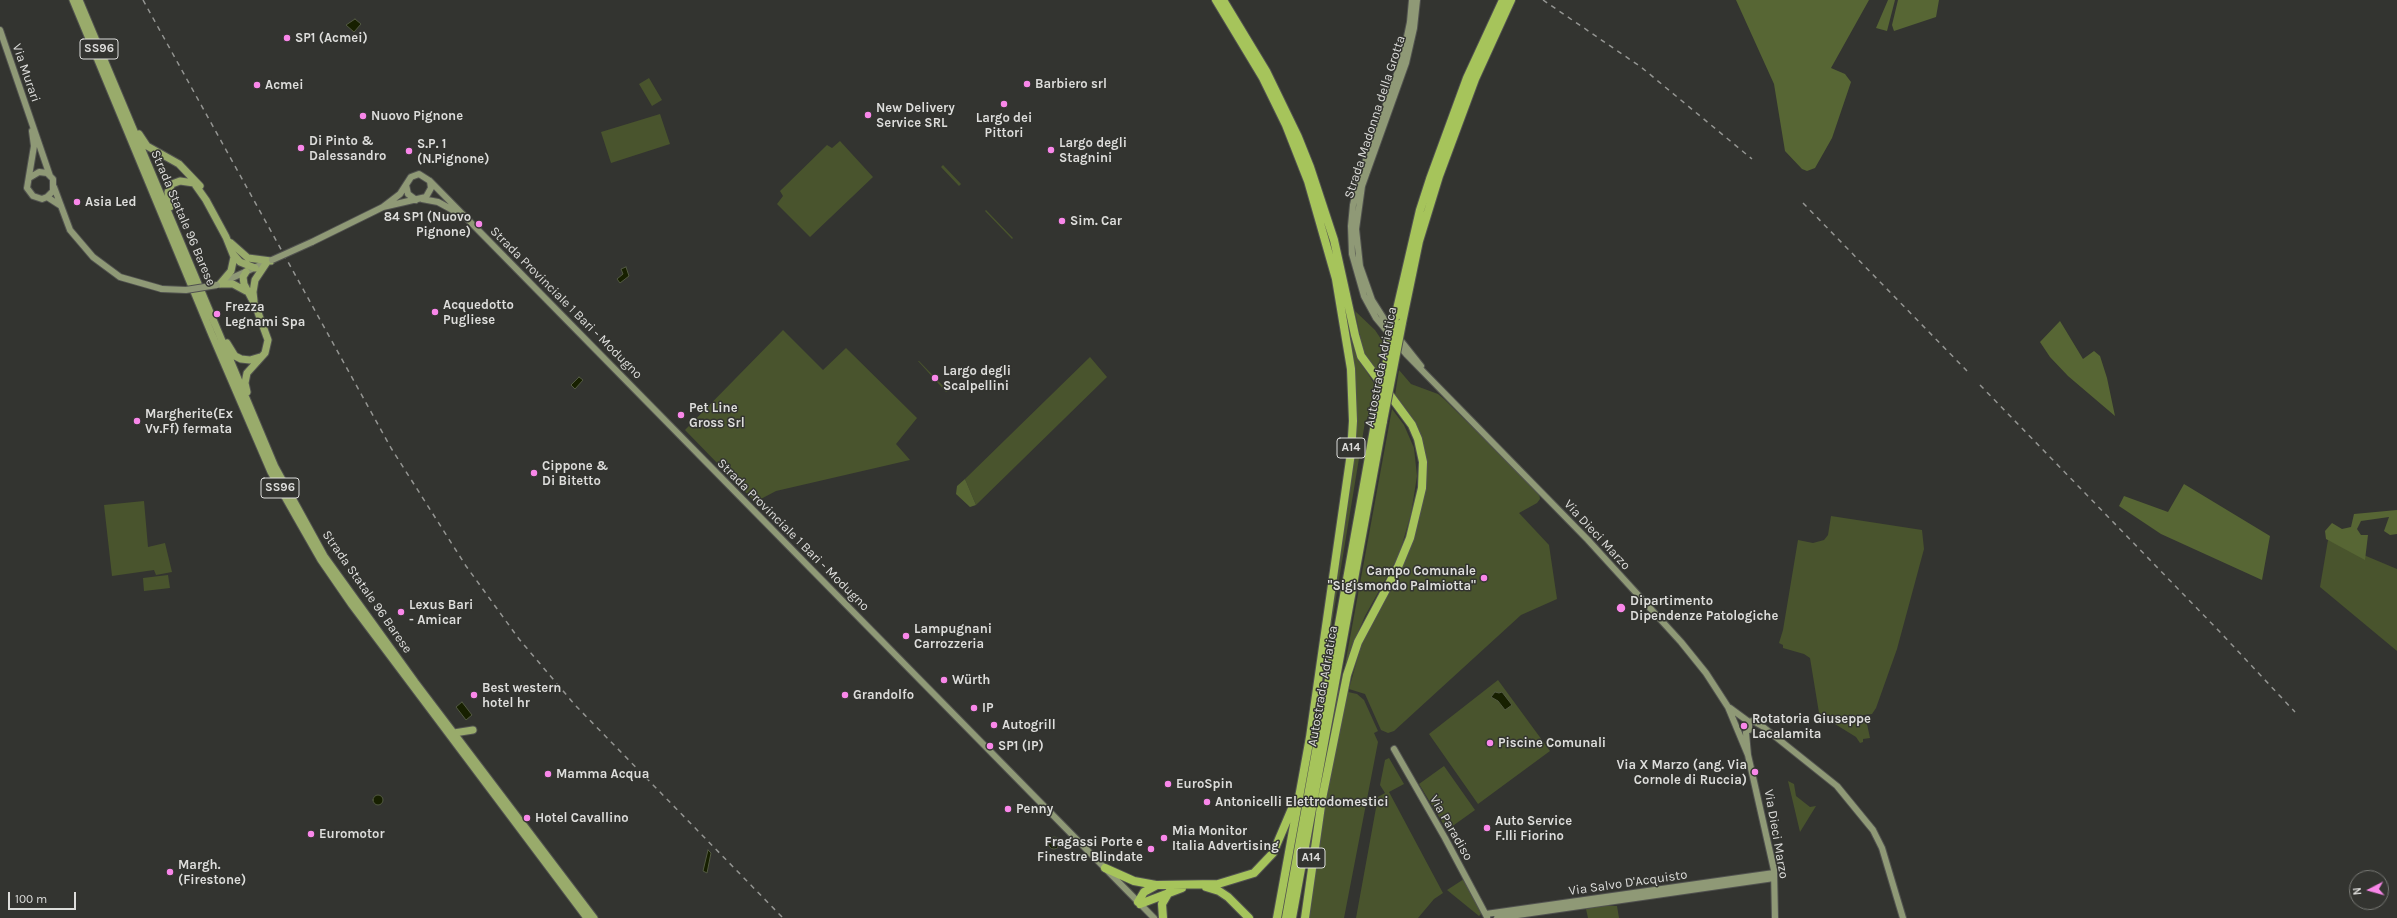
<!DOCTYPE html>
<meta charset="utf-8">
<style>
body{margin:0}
#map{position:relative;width:2397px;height:918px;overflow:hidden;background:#333430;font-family:Karla,sans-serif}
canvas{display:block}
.north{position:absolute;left:2349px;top:870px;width:40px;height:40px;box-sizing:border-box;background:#333430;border:1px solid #777874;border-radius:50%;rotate:264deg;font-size:11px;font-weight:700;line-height:16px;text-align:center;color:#dddddb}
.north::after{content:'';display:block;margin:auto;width:14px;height:18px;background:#f987e9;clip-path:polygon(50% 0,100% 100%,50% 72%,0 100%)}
.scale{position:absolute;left:8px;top:892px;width:68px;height:18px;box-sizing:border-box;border:2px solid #dddddb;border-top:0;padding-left:5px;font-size:12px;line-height:14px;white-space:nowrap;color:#dddddb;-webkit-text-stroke:3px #333430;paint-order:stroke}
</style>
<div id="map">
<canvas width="2397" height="918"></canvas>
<div class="north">N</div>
<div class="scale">100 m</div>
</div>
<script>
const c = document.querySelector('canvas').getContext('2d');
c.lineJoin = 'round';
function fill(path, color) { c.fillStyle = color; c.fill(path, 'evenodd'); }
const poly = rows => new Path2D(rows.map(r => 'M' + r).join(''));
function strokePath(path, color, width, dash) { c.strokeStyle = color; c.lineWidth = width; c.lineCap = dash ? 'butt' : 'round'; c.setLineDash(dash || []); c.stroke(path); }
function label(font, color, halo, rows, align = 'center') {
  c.font = font + ' Karla,sans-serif'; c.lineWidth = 3; c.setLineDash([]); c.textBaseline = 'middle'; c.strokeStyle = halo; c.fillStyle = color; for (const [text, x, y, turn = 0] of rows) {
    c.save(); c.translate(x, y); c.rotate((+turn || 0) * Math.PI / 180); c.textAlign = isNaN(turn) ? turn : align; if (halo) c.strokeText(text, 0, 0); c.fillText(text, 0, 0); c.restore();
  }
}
fill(poly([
 [649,78,662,100,652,106,639,84],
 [660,114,670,144,611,163,601,132],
 [840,141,873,177,810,237,777,204,783,196,780,191,827,145,832,148],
 [943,165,961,184,959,186,941,167],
 [986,210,1013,238,1012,239,985,211],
 [1355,311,1375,330,1383,342,1377,374,1364,355],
 [783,330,823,370,846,348,917,418,896,444,910,460,776,491,755,502,685,430],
 [1350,336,1356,355,1375,385,1369,416,1365,422,1318,707,1357,405],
 [1090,357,1107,377,976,505,965,479],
 [918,361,919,361,948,391,946,392],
 [1399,370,1411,384,1438,394,1444,399,1539,493,1540,499,1537,503,1519,513,1549,545,1557,599,1521,615,1394,731,1388,733,1381,730,1365,694,1349,689,1362,642,1396,577,1424,485,1413,421,1395,395],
 [1392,409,1404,425,1414,448,1417,476,1411,514,1399,555,1365,616,1351,649,1341,687],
 [144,501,148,547,165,543,172,572,156,575,154,570,112,576,104,505],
 [1831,516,1922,530,1924,549,1897,649,1876,708,1872,714,1826,720,1820,719,1810,658,1804,654,1783,648,1783,645,1779,643,1783,630,1798,540,1813,543,1824,540,1828,535],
 [2328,540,2397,569,2397,651,2320,587],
 [168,575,170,588,144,591,143,578],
 [1498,680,1550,751,1478,804,1429,734],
 [1348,692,1357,694,1364,700,1378,731,1374,733,1378,742,1344,918,1307,918,1331,772],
 [1864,721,1867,724,1870,738,1863,739,1863,742,1860,743,1856,737,1835,724],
 [1389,758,1404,784,1389,792,1443,893,1434,899,1418,918,1356,918,1378,797,1385,793,1380,785,1385,760],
 [1444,766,1475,810,1447,830,1419,784],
 [1788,781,1794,784,1796,796,1810,807,1816,806,1800,832],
 [1464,879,1482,913,1479,916,1447,890],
 [1601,906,1617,906,1619,918,1588,918,1586,909]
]), '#49542d');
fill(poly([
 [1736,0,1869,0,1831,68,1845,74,1851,82,1832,138,1815,168,1807,171,1802,169,1785,151,1774,84],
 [1888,0,1895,0,1887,31,1876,28],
 [1898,0,1939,0,1936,17,1894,31,1892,25],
 [2060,321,2083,359,2094,351,2100,356,2107,378,2115,416,2068,376,2050,357,2040,342],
 [965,479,976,505,970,507,956,494,957,486],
 [2184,484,2270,536,2262,580,2161,534,2119,506,2124,496,2168,512],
 [2397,510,2397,534,2390,535,2384,531,2389,517,2361,521,2357,529,2361,535,2368,535,2365,560,2326,539,2325,531,2332,523,2342,529,2351,527,2354,514]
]), '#576634');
const water = poly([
 [355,19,361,24,354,32,346,25,355,19],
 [626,267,629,276,620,283,617,279,623,274,621,269,626,267],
 [579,377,583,380,575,389,571,385,579,377],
 [1495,692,1499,693,1502,692,1512,705,1505,710,1498,701,1491,697,1495,692],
 [462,702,472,715,466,720,456,707,462,702],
 '373 800a5 5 0 1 1 10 0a5 5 0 1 1-10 0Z',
 '1048 843a6 6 0 1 1 12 0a6 6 0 1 1-12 0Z',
 [708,850,711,853,707,873,703,871,708,850]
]);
fill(water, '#172000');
strokePath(water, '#525942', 1);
const secondary = poly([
 [1412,0,1410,22,1402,60,1359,179,1353,205,1351,226,1352,254,1364,296,1376,318,1407,355,1588,540,1681,642,1706,673,1728,707,1748,755],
 [1417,0,1414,28,1406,63,1362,186,1356,229,1360,266,1372,300,1386,322,1421,366],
 [0,30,50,176],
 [29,178,39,172,47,173,53,179,53,191,47,197,42,199,33,196,27,188,34,146,32,131],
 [430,181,1154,918],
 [406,185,408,194,416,200],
 [54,187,70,230,93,257,120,277,162,289],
 [47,197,61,206],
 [422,199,438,202,460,214],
 [312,242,383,207,400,194,411,177,419,174,430,181,431,188,426,197,383,207],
 [221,283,267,262],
 [1730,708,1749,722,1749,730],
 [1749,722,1753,721,1762,726,1837,786,1873,830,1882,848,1903,918],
 [1746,733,1748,755,1774,870,1775,918],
 [1394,749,1445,838,1487,917],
 [1486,914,1774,873],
 [1497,918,1774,878]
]);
const primary = poly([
 [73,0,212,335,271,472,297,518,321,560,352,605,587,918],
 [79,0,275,467,324,556,415,682,594,918],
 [139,134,147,146,179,164,200,186],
 [170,207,168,192,172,184,180,181,194,183,206,200,226,237,234,257,231,271,220,284],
 [231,243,248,258,271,261],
 [233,254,240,262,255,268],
 [246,272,243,277,244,284,256,307,268,340,265,353,247,373,245,383,247,392],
 [220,284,233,284,246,291],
 [254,301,253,292,255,280,267,262],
 [227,343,235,356,241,359,250,360,260,357],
 [454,733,473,730]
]);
const highway = poly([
 [1216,0,1263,78,1286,125,1308,181,1336,279,1351,369,1353,421,1351,453,1310,737,1277,918],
 [1223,0,1266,71,1298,137,1310,167,1334,240,1355,335,1361,356,1412,425,1418,439,1423,462,1422,488,1410,538,1398,567,1358,642,1347,675,1322,799,1305,918],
 [1395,318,1420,210,1430,179,1467,78,1503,0],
 [1402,323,1419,241,1439,176,1475,79,1511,0],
 [1105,868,1134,881,1156,885],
 [1206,887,1219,891,1228,897,1249,918],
 [1138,902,1144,892,1157,885,1218,884,1254,873,1273,853,1293,806],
 [1140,904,1182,888],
 [1163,918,1162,904,1169,892],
 [1286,918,1376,418],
 [1292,918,1383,421]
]);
strokePath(secondary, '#51524f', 8);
strokePath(primary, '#51524f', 9);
strokePath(highway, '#51524f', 10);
strokePath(secondary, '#8f9976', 6);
strokePath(primary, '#99ab6b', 7);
strokePath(highway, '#a6c45b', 8);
strokePath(poly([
 [143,0,391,448,466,566,519,639,575,705,783,918],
 [1543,0,1641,67,1752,159],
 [1803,203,1967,371],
 [1980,385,2219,631,2295,712]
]), '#949592', 1.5, [5, 5]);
const secondaryBridge = poly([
 [272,260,312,242],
 [162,289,186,290,217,285]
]);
const highwayBridge = poly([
 [1376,418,1395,318],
 [1383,421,1402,323]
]);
strokePath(secondaryBridge, '#51524f', 8, []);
strokePath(highwayBridge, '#51524f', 10, []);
strokePath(secondaryBridge, '#8f9976', 6);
strokePath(highwayBridge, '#a6c45b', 8);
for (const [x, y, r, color] of [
 [287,38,4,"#f987e9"],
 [1027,84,4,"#f987e9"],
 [257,85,4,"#f987e9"],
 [1004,104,4,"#f987e9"],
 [868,115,4,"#f987e9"],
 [363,116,4,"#f987e9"],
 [301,148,4,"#f987e9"],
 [1051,150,4,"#f987e9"],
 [409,151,4,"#f987e9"],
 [77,202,4,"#f987e9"],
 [1062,221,4,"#f987e9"],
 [479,224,4,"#f987e9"],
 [435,312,4,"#f987e9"],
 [217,314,4,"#f987e9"],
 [935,378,4,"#f987e9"],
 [681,415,4,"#f987e9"],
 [137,421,4,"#f987e9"],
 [534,473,4,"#f987e9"],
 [1484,578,4,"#f987e9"],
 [1621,608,5,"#f987e9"],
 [401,612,4,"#f987e9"],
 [906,636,4,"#f987e9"],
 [944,680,4,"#f987e9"],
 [474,695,4,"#f987e9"],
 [845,695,4,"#f987e9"],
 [974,708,4,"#f987e9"],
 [994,725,4,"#f987e9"],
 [1744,726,4,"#f987e9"],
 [1490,743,4,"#f987e9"],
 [990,746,4,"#f987e9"],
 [1755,772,4,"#f987e9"],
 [548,774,4,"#f987e9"],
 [1168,784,4,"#f987e9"],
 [1207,802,4,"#f987e9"],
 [1008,809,4,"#f987e9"],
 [527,818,4,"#f987e9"],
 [1487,828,4,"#f987e9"],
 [311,834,4,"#f987e9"],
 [1164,838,4,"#f987e9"],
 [1151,849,4,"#f987e9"],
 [170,872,4,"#f987e9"]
]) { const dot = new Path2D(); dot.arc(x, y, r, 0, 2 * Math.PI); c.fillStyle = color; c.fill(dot); strokePath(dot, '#333430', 1.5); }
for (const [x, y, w] of [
 [99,49,38],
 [1351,448,28],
 [280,488,38],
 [1311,858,28]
]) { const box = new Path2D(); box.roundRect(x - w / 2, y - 10, w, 20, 3); c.fillStyle = '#333430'; c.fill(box); strokePath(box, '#dddddb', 1); }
label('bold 12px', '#dddddb', null, [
 ["SS96",99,49],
 ["A14",1351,448],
 ["SS96",280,488],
 ["A14",1311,858]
]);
label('bold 13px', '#dddddb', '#333430', [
 ["SP1 (Acmei)",295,38],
 ["Barbiero srl",1035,84],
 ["Acmei",265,85],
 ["New Delivery",876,108],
 ["Service SRL",876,123],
 ["Nuovo Pignone",371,116],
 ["Largo dei",1004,118,"center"],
 ["Pittori",1004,133,"center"],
 ["Di Pinto &",309,141],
 ["Dalessandro",309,156],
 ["Largo degli",1059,143],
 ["Stagnini",1059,158],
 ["S.P. 1",417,144],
 ["(N.Pignone)",417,159],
 ["Asia Led",85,202],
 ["84 SP1 (Nuovo",471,217,"right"],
 ["Pignone)",471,232,"right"],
 ["Sim. Car",1070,221],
 ["Acquedotto",443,305],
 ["Pugliese",443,320],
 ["Frezza",225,307],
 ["Legnami Spa",225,322],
 ["Largo degli",943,371],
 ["Scalpellini",943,386],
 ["Pet Line",689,408],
 ["Gross Srl",689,423],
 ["Margherite(Ex",145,414],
 ["Vv.Ff) fermata",145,429],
 ["Cippone &",542,466],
 ["Di Bitetto",542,481],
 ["Campo Comunale",1476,571,"right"],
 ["\"Sigismondo Palmiotta\"",1476,586,"right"],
 ["Dipartimento",1630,601],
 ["Dipendenze Patologiche",1630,616],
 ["Lexus Bari",409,605],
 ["- Amicar",409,620],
 ["Lampugnani",914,629],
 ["Carrozzeria",914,644],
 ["Würth",952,680],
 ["Best western",482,688],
 ["hotel hr",482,703],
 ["Grandolfo",853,695],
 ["IP",982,708],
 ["Rotatoria Giuseppe",1752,719],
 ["Lacalamita",1752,734],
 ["Autogrill",1002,725],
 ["Piscine Comunali",1498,743],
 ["SP1 (IP)",998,746],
 ["Via X Marzo (ang. Via",1747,765,"right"],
 ["Cornole di Ruccia)",1747,780,"right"],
 ["Mamma Acqua",556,774],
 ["EuroSpin",1176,784],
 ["Antonicelli Elettrodomestici",1215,802],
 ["Penny",1016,809],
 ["Hotel Cavallino",535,818],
 ["Auto Service",1495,821],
 ["F.lli Fiorino",1495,836],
 ["Mia Monitor",1172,831],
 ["Italia Advertising",1172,846],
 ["Euromotor",319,834],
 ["Fragassi Porte e",1143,842,"right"],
 ["Finestre Blindate",1143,857,"right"],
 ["Margh.",178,865],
 ["(Firestone)",178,880]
], 'left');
label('13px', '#dddddb', '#333430', [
 ["Via Murari",26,73,71],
 ["Strada Madonna della Grotta",1375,117,-72],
 ["Strada Statale 96 Barese",183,218,67],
 ["Strada Provinciale 1 Bari - Modugno",566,303,45],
 ["Autostrada Adriatica",1381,367,-79],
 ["Strada Provinciale 1 Bari - Modugno",793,535,45],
 ["Via Dieci Marzo",1597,535,47],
 ["Strada Statale 96 Barese",367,592,55],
 ["Autostrada Adriatica",1323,686,-80],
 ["Via Paradiso",1451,828,60],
 ["Via Dieci Marzo",1776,834,80],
 ["Via Salvo D'Acquisto",1628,883,-8]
]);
</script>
